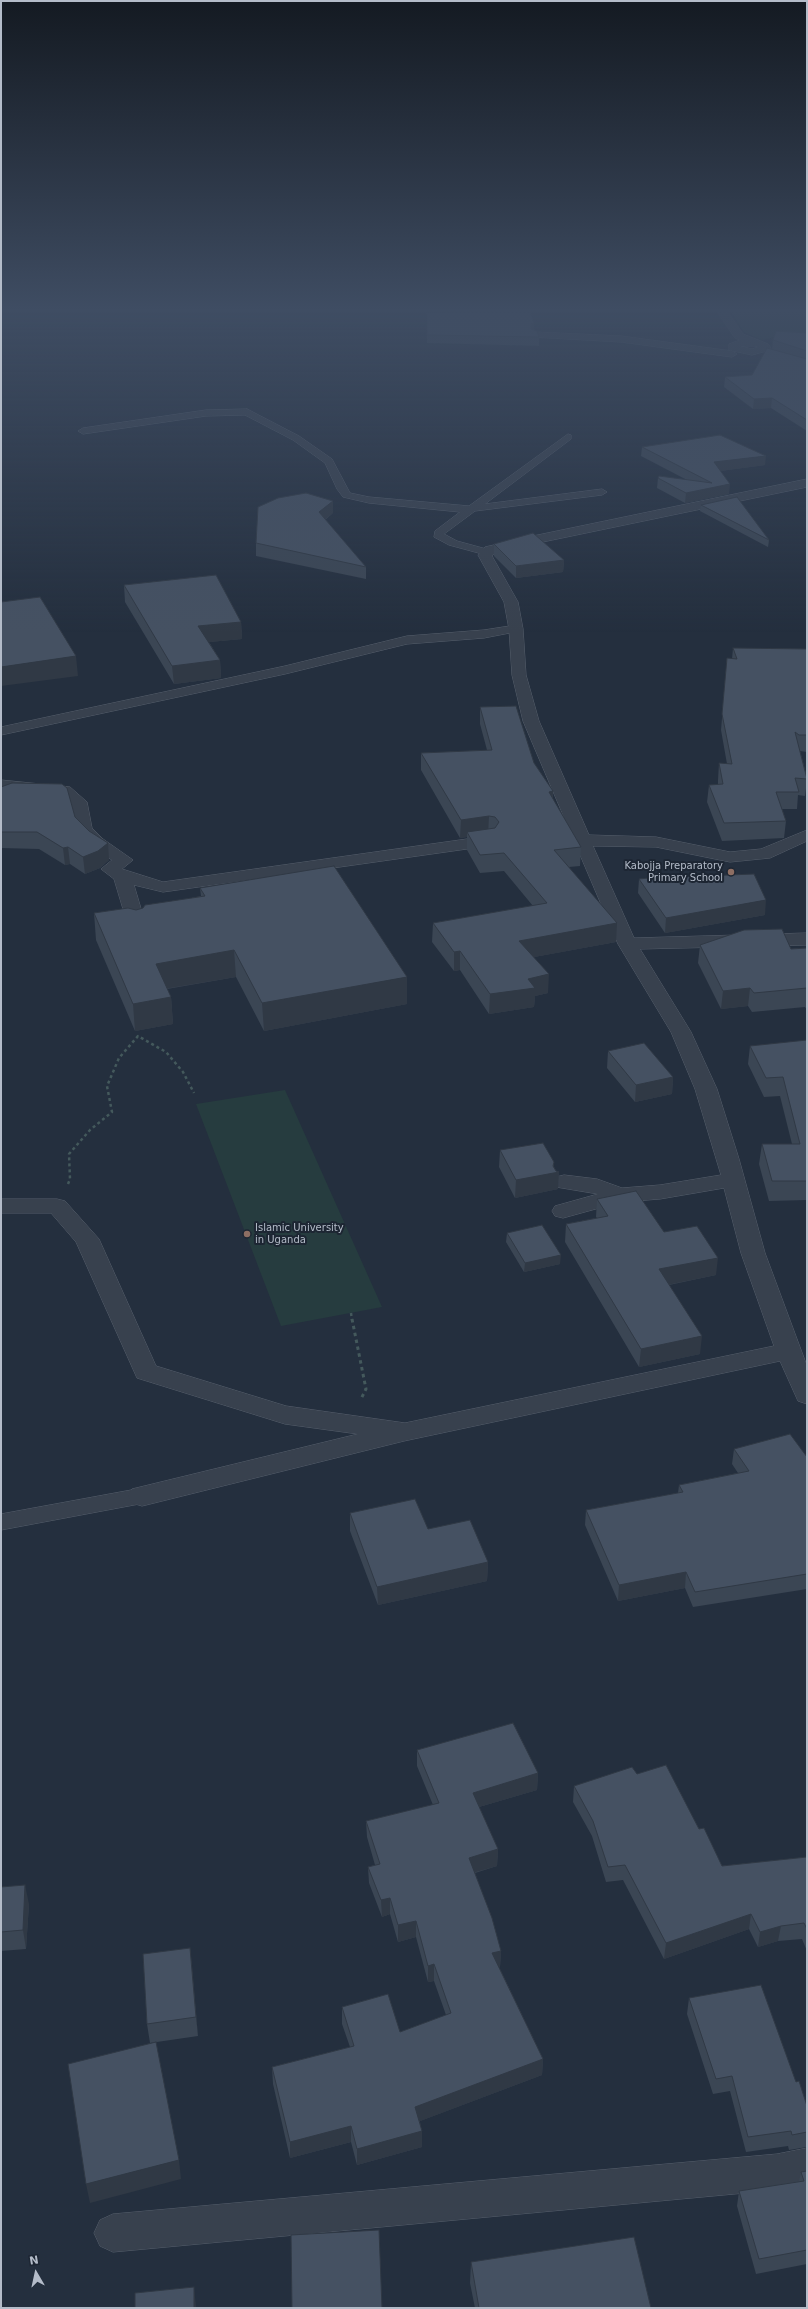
<!DOCTYPE html>
<style>
body{margin:0}
#map{position:relative;width:808px;height:2309px;overflow:hidden;background:#242f3e;font-family:"DejaVu Sans",sans-serif}
canvas{display:block}
.frame{position:absolute;inset:0;border:2px solid #b4bcc9;pointer-events:none}
.north{position:absolute;left:16px;top:2253px;width:40px;height:40px;-webkit-text-stroke:3px #1d2633;paint-order:stroke;rotate:351deg;font-size:11px;font-weight:700;line-height:16px;text-align:center;color:#b4bcc9}
.north::after{content:'';display:block;margin:auto;width:14px;height:18px;background:#b4bcc9;clip-path:polygon(50% 0,100% 100%,50% 72%,0 100%)}
</style>
<div id="map">
<canvas width="808" height="2309"></canvas>
<div class="frame"></div>
<div class="north">N</div>
</div>
<script>
const c = document.querySelector('canvas').getContext('2d');
c.lineJoin = 'round';
function fill(path, color) { c.fillStyle = color; c.fill(path, 'evenodd'); }
const poly = rows => new Path2D(rows.map(r => 'M' + r).join(''));
function strokePath(path, color, width, dash) { c.strokeStyle = color; c.lineWidth = width; c.lineCap = dash ? 'butt' : 'round'; c.setLineDash(dash || []); c.stroke(path); }
function label(font, color, halo, rows, align = 'center') {
  c.font = font + ' "DejaVu Sans",sans-serif'; c.lineWidth = 4; c.setLineDash([]); c.textBaseline = 'middle'; c.strokeStyle = halo; c.fillStyle = color; for (const [text, x, y, turn = 0] of rows) {
    c.save(); c.translate(x, y); c.rotate((+turn || 0) * Math.PI / 180); c.textAlign = isNaN(turn) ? turn : align; if (halo) c.strokeText(text, 0, 0); c.fillText(text, 0, 0); c.restore();
  }
}
fill(poly([
 [729,309,807,309,807,337,781,336,761,340,744,332],
 [285,1090,382,1307,281,1326,196,1104]
]), '#263c3f');
const service = poly([
 [247,409,299,436,332,459,350,493,369,497,469,506,568,434,571,435,571,439,485,504,602,489,607,492,602,495,475,511,444,534,457,541,490,550,490,554,486,555,449,545,434,537,435,531,460,512,369,503,343,497,337,489,325,463,293,440,245,415,206,416,83,434,78,431,83,428,206,410,247,409],
 [516,625,522,629,520,631,484,638,407,644,285,674,1,735,1,727,285,666,407,636,484,630,516,625],
 [142,1488,150,1490,153,1496,150,1502,1,1530,1,1514,142,1488]
]);
const minor = poly([
 [715,309,726,309,743,334,768,344,771,348,770,350,752,355,729,350,729,344,740,340,735,338,715,309],
 [740,346,755,346,758,347,752,349,740,346],
 [536,332,621,336,732,351,737,354,732,357,621,342,532,337,532,333,536,332],
 [807,479,807,487,533,544,495,553,492,556,518,602,523,629,526,675,539,721,589,835,656,837,730,852,761,849,807,830,807,841,770,858,730,862,656,847,593,846,634,938,807,933,807,945,640,949,691,1032,717,1089,739,1159,765,1253,807,1366,807,1404,798,1401,780,1361,404,1441,142,1506,132,1503,128,1496,132,1489,358,1434,285,1424,137,1378,76,1242,51,1213,1,1213,1,1199,57,1199,65,1201,99,1239,156,1366,286,1406,405,1423,774,1346,741,1253,724,1188,660,1199,621,1202,563,1218,555,1216,552,1211,555,1206,598,1194,556,1187,553,1182,556,1177,564,1175,597,1179,622,1188,660,1185,721,1175,695,1089,671,1032,618,944,523,721,512,675,509,629,504,602,478,555,485,547,533,536,807,479],
 [1,780,70,787,87,802,92,828,103,839,133,860,122,869,163,882,488,836,494,837,497,841,494,845,488,846,163,892,134,885,147,929,145,933,138,935,131,933,129,929,114,879,101,869,112,860,91,847,78,833,71,804,60,796,1,790,1,780],
 [807,2148,807,2184,777,2190,113,2252,100,2246,94,2233,100,2220,113,2214,777,2154,807,2148]
]);
strokePath(service, '#565f6c', 1);
strokePath(minor, '#565f6c', 1);
strokePath(poly([
 [68,1184,70,1179,69,1154,90,1130,112,1112,107,1086,119,1058,138,1036,166,1052,183,1072,194,1093],
 [351,1313,352,1320]
]), '#44595c', 2.5, [3, 3]);
strokePath(poly([
 [352,1319,366,1389,361,1399]
]), '#44595c', 3, [3.5, 3.5]);
fill(service, '#38414e');
fill(minor, '#38414e');
fill(poly([
 [427,313,534,330,539,337,539,346,427,343],
 [807,333,807,431,771,408,753,409,724,387,725,377,752,375,772,349,773,340],
 [642,447,765,465,720,471,729,494,685,503,657,488,658,478,687,480,641,456],
 [701,505,769,540,768,547,700,511],
 [333,513,325,520,366,567,366,579,256,556,256,543],
 [494,544,564,560,563,572,516,578,494,556],
 [124,585,241,622,242,639,209,642,220,660,221,678,174,684,125,602],
 [733,648,807,649,807,752,800,751,807,778,807,781,805,796,798,795,797,809,782,809,786,821,784,838,722,841,707,802,709,785,718,785,718,780,719,763,727,764,721,730,727,658,732,659],
 [480,707,534,763,553,791,553,799,581,847,580,866,569,867,616,942,534,957,548,993,535,996,534,1007,489,1014,460,970,454,971,432,942,433,923,533,906,504,871,480,873,467,850,467,837,460,838,421,770,421,753,487,750,480,724],
 [1,787,75,817,109,860,100,868,85,874,70,864,65,865,39,849,1,848],
 [679,877,765,915,665,933,638,893,639,879],
 [200,888,407,1004,264,1031,236,977,167,989,171,997,173,1024,135,1031,96,940,94,913,136,910,201,896],
 [700,945,791,949,807,948,807,1010,805,1007,752,1012,748,1006,721,1009,698,963],
 [807,1041,807,1200,769,1201,759,1164,762,1144,792,1144,780,1096,764,1097,748,1064,750,1046],
 [608,1051,673,1077,672,1094,635,1102,607,1068],
 [500,1150,554,1162,554,1167,556,1171,559,1172,558,1189,515,1198,499,1167],
 [597,1199,664,1232,716,1275,669,1285,700,1354,639,1367,565,1242,566,1224,597,1218,596,1217],
 [507,1233,560,1264,524,1272,506,1242],
 [734,1449,807,1457,807,1589,693,1607,685,1588,618,1601,585,1525,586,1510,678,1493,679,1485,738,1473,732,1464],
 [350,1513,488,1562,487,1581,378,1605,350,1531],
 [417,1750,538,1773,537,1790,479,1807,498,1849,497,1866,475,1873,501,1951,500,1967,499,1967,543,2059,542,2075,420,2121,422,2147,357,2165,351,2142,290,2158,273,2084,272,2067,350,2047,342,2024,342,2007,400,2032,446,2015,434,1981,428,1982,416,1937,398,1942,390,1914,382,1917,369,1883,368,1867,375,1865,367,1837,366,1821,433,1805,417,1766],
 [637,1774,699,1829,722,1866,807,1857,807,1951,802,1939,778,1941,758,1947,749,1929,664,1959,623,1880,606,1882,592,1836,573,1802,574,1786],
 [1,1887,29,1904,26,1949,1,1951],
 [190,1948,198,2036,150,2043,147,2024],
 [689,1998,796,2082,807,2106,807,2147,789,2150,788,2146,746,2152,730,2091,713,2094,687,2014],
 [807,2171,807,2264,756,2274,737,2206,739,2191,799,2181,801,2172],
 [471,2262,651,2308,475,2308,470,2283]
]), '#3b4654');
fill(poly([
 [534,323,534,331,531,332,531,324],
 [772,398,771,408,753,409,754,399],
 [766,456,765,465,713,472,714,462],
 [730,484,729,494,685,503,686,493],
 [333,501,333,513,319,524,319,512],
 [564,560,563,572,516,578,516,566],
 [241,622,242,639,199,643,198,626],
 [76,656,78,676,1,686,1,667],
 [220,660,221,678,174,684,172,666],
 [553,791,552,809,549,792],
 [489,816,488,835,467,832,467,837,460,838,461,820],
 [108,843,109,860,100,868,85,874,83,857],
 [68,847,70,864,65,865,63,848],
 [766,900,765,915,665,933,666,918],
 [617,923,616,942,518,960,519,941],
 [234,950,236,977,158,990,156,964],
 [460,951,460,970,454,971,454,952],
 [549,974,548,993,535,996,534,1007,489,1014,490,994,528,979],
 [407,977,407,1004,264,1031,262,1003],
 [750,988,748,1006,721,1009,723,991],
 [171,997,173,1024,135,1031,133,1004],
 [673,1077,672,1094,635,1102,636,1085],
 [554,1162,553,1173,559,1172,558,1189,515,1198,516,1180,553,1166],
 [561,1255,560,1264,524,1272,525,1263],
 [718,1258,716,1275,657,1287,659,1269],
 [702,1336,700,1354,639,1367,641,1349],
 [488,1562,487,1581,378,1605,377,1587],
 [686,1572,685,1588,618,1601,619,1585],
 [538,1773,537,1790,472,1809,473,1793],
 [498,1849,497,1866,469,1874,469,1858],
 [25,1885,29,1904,26,1949,23,1930],
 [390,1898,390,1914,382,1917,381,1900],
 [751,1914,749,1929,664,1959,666,1943],
 [416,1921,416,1937,398,1942,398,1925],
 [781,1926,778,1941,758,1947,760,1932],
 [190,1948,192,1966,198,2036,196,2017],
 [501,1951,500,1967,491,1969,492,1953],
 [434,1964,434,1981,428,1982,428,1966],
 [543,2059,542,2075,415,2123,415,2107],
 [351,2126,351,2142,290,2158,290,2142],
 [422,2131,422,2147,357,2165,357,2149],
 [179,2160,181,2179,90,2203,86,2184],
 [194,2287,196,2307,196,2308,194,2308]
]), '#303945');
const building = poly([
 [530,312,534,323,531,324,531,329,537,331,539,337,427,335,427,313,530,312],
 [776,331,807,333,807,351,773,340,776,331],
 [767,348,807,359,807,420,772,398,754,399,725,377,752,375,767,348],
 [720,435,766,456,714,462,730,484,686,493,658,478,659,476,712,483,642,447,720,435],
 [306,493,333,501,319,512,366,567,256,543,258,507,278,498,306,493],
 [737,497,769,540,701,505,737,497],
 [533,533,564,560,516,566,494,544,533,533],
 [216,575,241,622,198,626,220,660,172,666,124,585,216,575],
 [40,597,76,656,1,667,1,602,40,597],
 [733,648,807,649,807,735,799,735,795,732,807,779,795,778,799,792,776,792,786,821,724,823,709,785,723,784,719,763,732,764,722,714,727,658,737,659,733,648],
 [516,706,534,763,553,791,549,792,581,847,554,850,617,923,519,941,549,974,528,979,535,988,490,994,460,951,454,952,433,923,547,903,504,853,480,855,467,832,495,828,499,822,495,817,489,816,461,820,421,753,492,750,480,707,516,706],
 [12,783,62,784,67,788,75,817,89,831,108,843,98,851,83,857,68,847,63,848,37,832,1,832,1,787,12,783],
 [334,866,407,977,262,1003,234,950,156,964,171,997,133,1004,94,913,128,908,136,910,143,908,145,905,205,896,200,888,334,866],
 [754,874,766,900,666,918,639,879,677,875,679,877,754,874],
 [782,929,791,949,807,948,807,988,754,993,750,988,723,991,700,945,744,930,782,929],
 [807,1040,807,1181,772,1181,762,1144,800,1144,783,1077,766,1078,750,1046,807,1040],
 [644,1043,673,1077,636,1085,608,1051,644,1043],
 [543,1143,554,1162,553,1166,556,1171,559,1172,516,1180,500,1150,543,1143],
 [636,1191,664,1232,697,1226,718,1258,659,1269,702,1336,641,1349,566,1224,608,1216,597,1199,636,1191],
 [542,1225,561,1255,525,1263,507,1233,542,1225],
 [790,1434,807,1457,807,1574,695,1592,686,1572,619,1585,586,1510,683,1492,679,1485,749,1471,734,1449,790,1434],
 [415,1499,428,1529,470,1520,488,1562,377,1587,350,1513,415,1499],
 [513,1723,538,1773,473,1793,498,1849,469,1858,492,1918,501,1951,492,1953,543,2059,415,2107,422,2131,357,2149,351,2126,290,2142,272,2067,354,2046,342,2007,388,1994,400,2032,451,2013,434,1964,428,1966,416,1921,398,1925,390,1898,381,1900,368,1867,380,1864,366,1821,439,1803,417,1750,513,1723],
 [666,1765,699,1829,704,1828,722,1866,807,1857,807,1929,804,1923,781,1926,760,1932,751,1914,666,1943,625,1865,608,1867,593,1821,574,1786,632,1767,637,1774,666,1765],
 [25,1885,23,1930,1,1932,1,1887,25,1885],
 [190,1948,196,2017,147,2024,143,1954,190,1948],
 [761,1985,796,2082,799,2081,807,2106,807,2132,792,2135,791,2131,748,2137,732,2076,716,2079,689,1998,761,1985],
 [156,2042,179,2160,86,2184,68,2064,156,2042],
 [807,2171,807,2250,759,2259,739,2191,804,2181,801,2172,807,2171],
 [379,2230,382,2308,292,2308,291,2235,379,2230],
 [634,2237,651,2308,479,2308,471,2262,634,2237],
 [194,2287,194,2308,135,2308,135,2293,194,2287]
]);
fill(building, '#455162');
strokePath(building, '#303945', 1);
const sky = c.createLinearGradient(0, 0, 0, 633);
sky.addColorStop(0, '#141a22');
sky.addColorStop(0.49, '#3f4d63');
sky.addColorStop(1, '#3f4d6300');
c.fillStyle = sky;
c.fillRect(0, 0, 808, 633);
for (const [x, y, r, color] of [
 [731,872,4,"#8d6e63"],
 [247,1234,4,"#8d6e63"]
]) { const dot = new Path2D(); dot.arc(x, y, r, 0, 2 * Math.PI); c.fillStyle = color; c.fill(dot); strokePath(dot, '#1d2633', 1.5); }
label('10px', '#b4bcc9', '#1d2633', [
 ["Kabojja Preparatory",723,866],
 ["Primary School",723,878],
 ["Islamic University",255,1228,"left"],
 ["in Uganda",255,1240,"left"]
], 'right');
</script>
